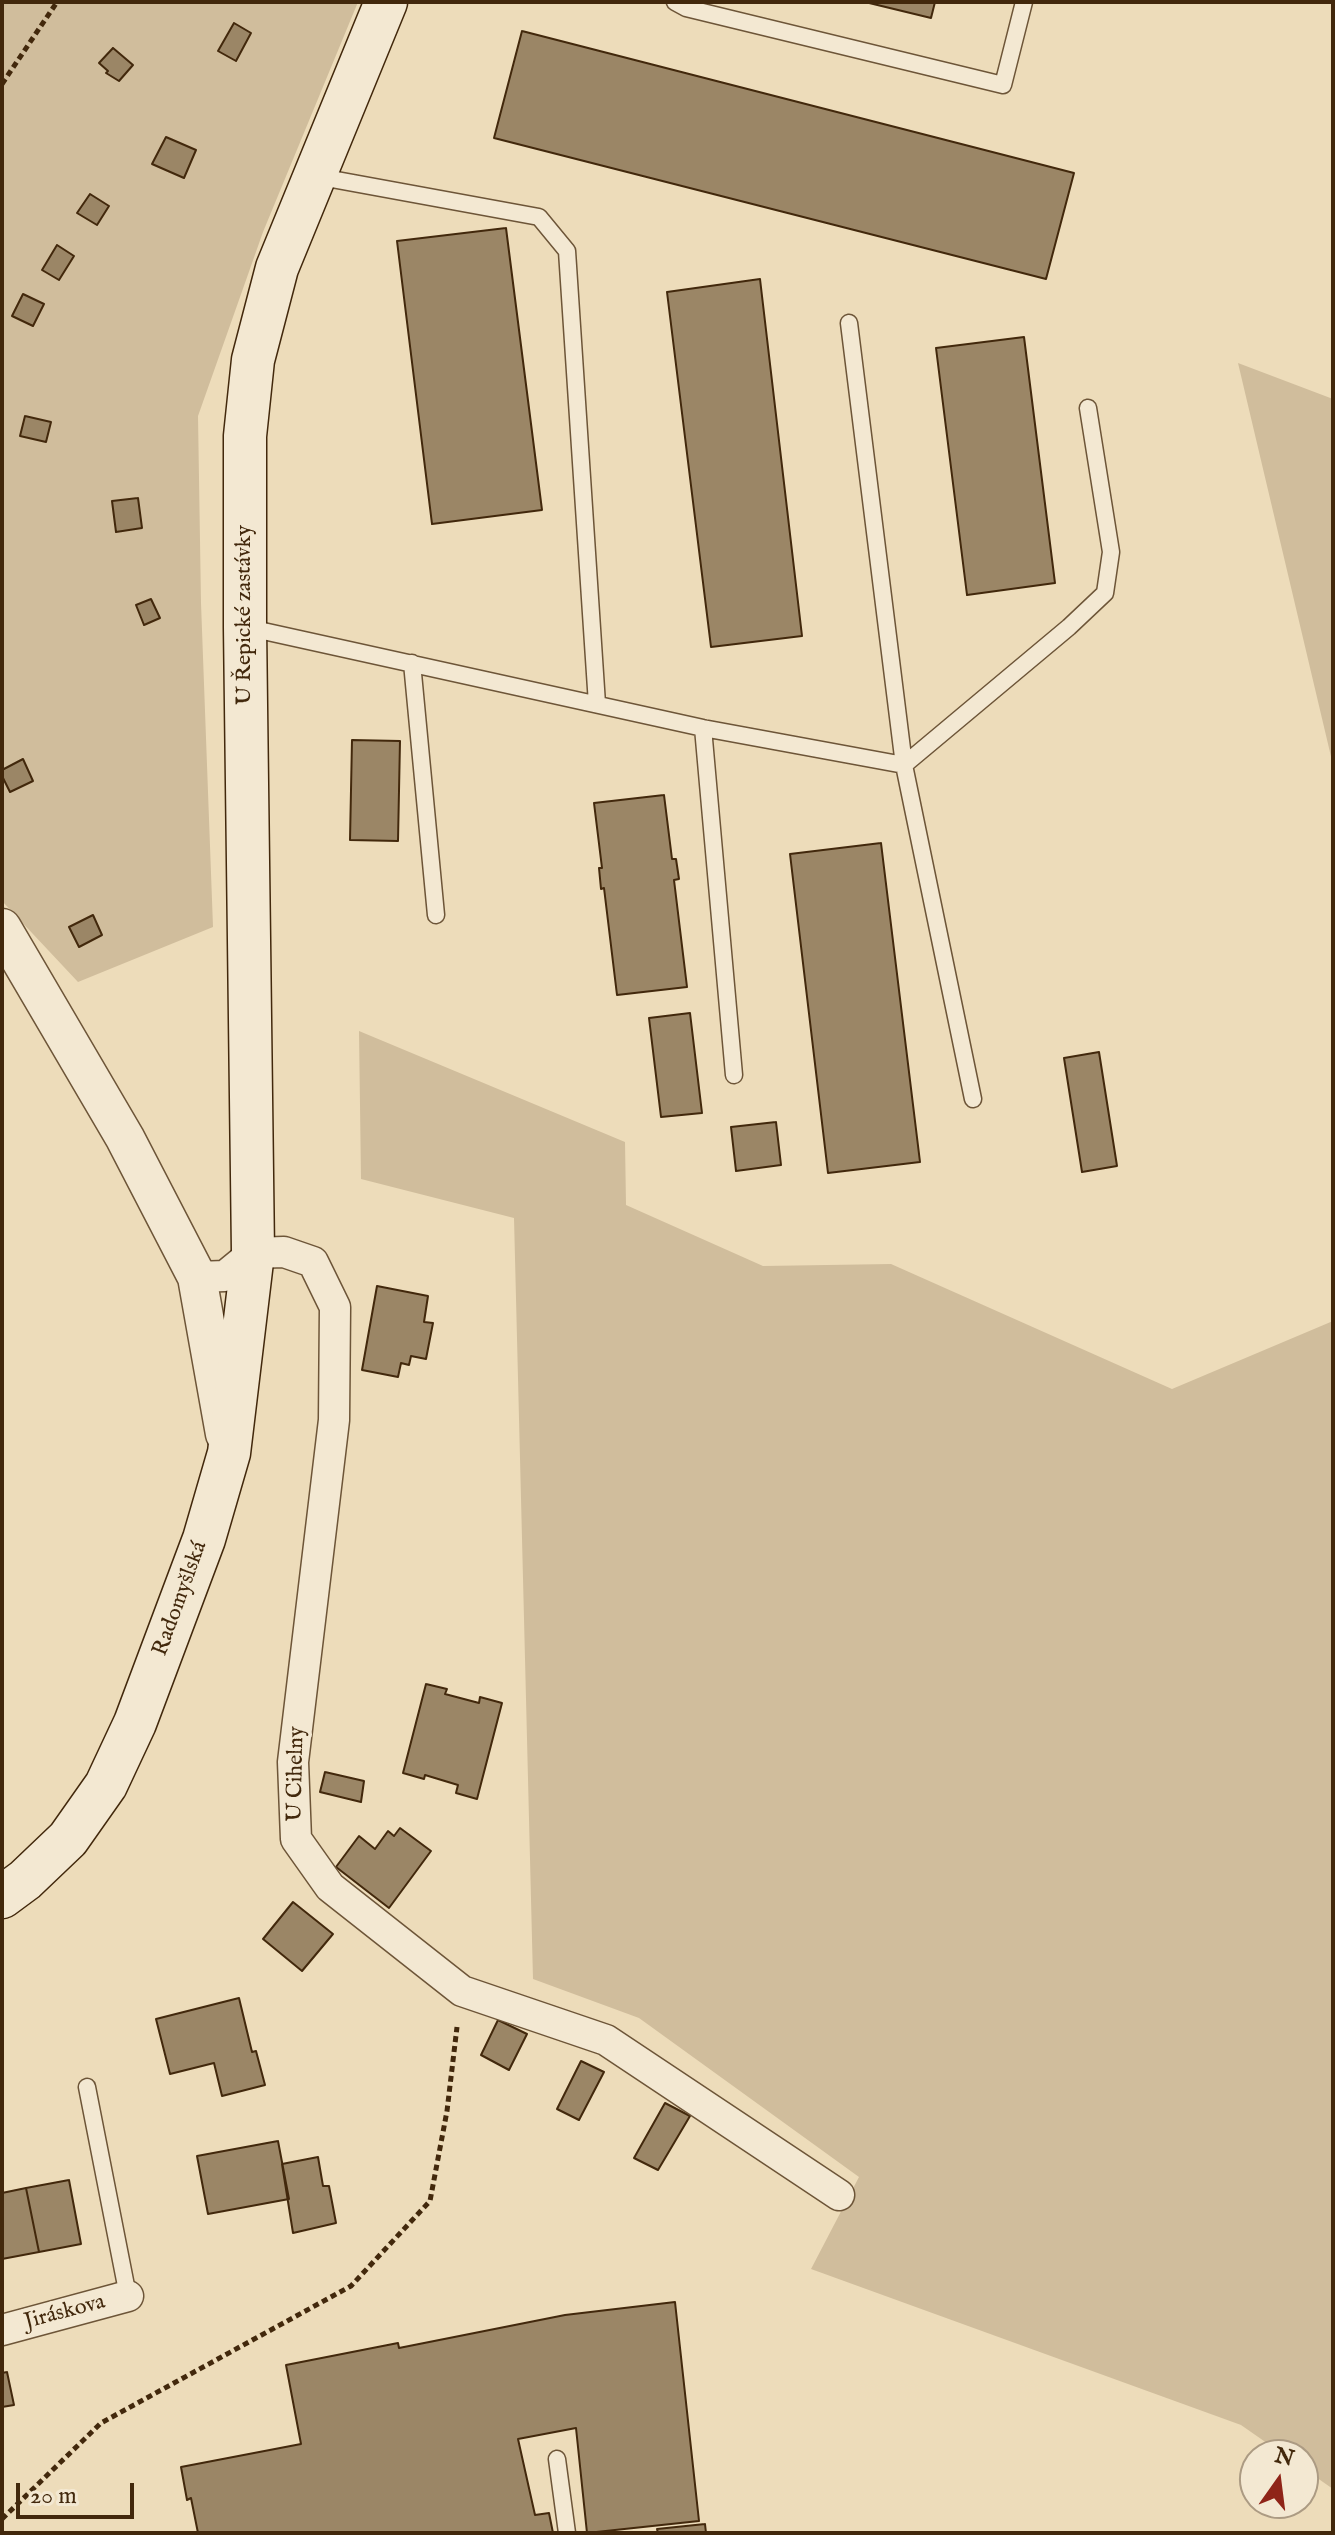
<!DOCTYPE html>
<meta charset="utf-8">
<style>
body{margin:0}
#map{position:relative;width:1335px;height:2535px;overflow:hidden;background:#eddcba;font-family:"IM FELL English",serif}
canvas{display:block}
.frame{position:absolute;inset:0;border:4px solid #42280c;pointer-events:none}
.north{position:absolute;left:1239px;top:2439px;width:80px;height:80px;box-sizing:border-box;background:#f3e8d2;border:2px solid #ac9b83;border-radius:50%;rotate:14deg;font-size:22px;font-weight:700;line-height:32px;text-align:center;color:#42280c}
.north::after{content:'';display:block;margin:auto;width:28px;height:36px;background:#8f2418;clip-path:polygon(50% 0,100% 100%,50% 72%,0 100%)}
.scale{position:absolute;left:16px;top:2483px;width:118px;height:36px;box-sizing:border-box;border:4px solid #42280c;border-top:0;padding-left:10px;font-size:24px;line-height:28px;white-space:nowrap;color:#42280c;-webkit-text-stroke:6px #f3e8d2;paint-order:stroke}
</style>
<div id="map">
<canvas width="1335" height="2535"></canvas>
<div class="frame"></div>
<div class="north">N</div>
<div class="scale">20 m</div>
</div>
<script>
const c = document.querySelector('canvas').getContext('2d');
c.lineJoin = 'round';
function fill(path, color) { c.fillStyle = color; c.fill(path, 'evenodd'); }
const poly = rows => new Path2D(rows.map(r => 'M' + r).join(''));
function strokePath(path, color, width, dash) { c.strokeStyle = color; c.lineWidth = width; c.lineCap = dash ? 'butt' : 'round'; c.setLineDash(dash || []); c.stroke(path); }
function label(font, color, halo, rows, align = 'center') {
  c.font = font + ' "IM FELL English",serif'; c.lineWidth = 7; c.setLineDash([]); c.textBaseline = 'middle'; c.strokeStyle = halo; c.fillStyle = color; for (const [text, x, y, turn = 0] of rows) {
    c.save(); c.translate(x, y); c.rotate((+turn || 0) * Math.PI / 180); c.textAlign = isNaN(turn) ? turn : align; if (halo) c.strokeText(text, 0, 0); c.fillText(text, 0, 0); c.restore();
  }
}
fill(poly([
 [2,2,358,2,263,232,198,416,201,603,213,927,78,982,2,901],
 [1238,363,1333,399,1333,765],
 [359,1031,625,1142,626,1205,763,1266,891,1264,1172,1389,1333,1321,1333,2489,1303,2468,1303,2455,1284,2455,1241,2425,811,2269,859,2177,639,2018,533,1979,514,1218,361,1179]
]), '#d0bd9c');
const building = poly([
 [865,2,935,2,931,18,865,2],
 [234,23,251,33,236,61,218,51,234,23],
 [522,31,1074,173,1046,279,494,138,522,31],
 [113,48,133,65,119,81,106,73,108,71,99,63,113,48],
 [166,137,196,150,184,178,152,164,166,137],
 [90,194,109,206,97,225,77,213,90,194],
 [506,228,542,510,432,524,397,241,506,228],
 [57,245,74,256,59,280,42,270,57,245],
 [760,279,802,636,711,647,667,292,760,279],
 [23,294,44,304,33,326,12,316,23,294],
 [1024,337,1055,583,967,595,936,348,1024,337],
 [25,416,51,422,46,442,20,436,25,416],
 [138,498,142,528,116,532,112,501,138,498],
 [151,599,160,618,144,625,136,605,151,599],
 [352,740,400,741,398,841,350,840,352,740],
 [23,759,33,781,10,792,2,776,2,770,23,759],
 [664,795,672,859,676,859,679,879,674,880,687,987,617,995,604,888,601,889,599,868,602,868,594,803,664,795],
 [881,843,920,1162,828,1173,790,854,881,843],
 [93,915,102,935,79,947,69,927,93,915],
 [690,1013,702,1113,661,1117,649,1018,690,1013],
 [1099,1052,1117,1166,1082,1172,1064,1058,1099,1052],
 [776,1122,781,1165,736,1171,731,1127,776,1122],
 [377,1286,428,1296,424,1322,433,1323,426,1359,411,1356,409,1365,401,1363,398,1377,362,1370,377,1286],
 [426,1684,447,1689,445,1694,479,1703,480,1697,502,1703,477,1799,456,1793,458,1785,425,1775,424,1779,403,1773,426,1684],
 [325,1772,364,1781,361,1802,320,1792,325,1772],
 [400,1828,431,1851,389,1908,336,1867,359,1836,375,1849,388,1831,394,1836,400,1828],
 [293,1902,333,1934,302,1971,263,1939,293,1902],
 [239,1998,252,2052,256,2051,265,2085,222,2096,214,2063,170,2074,156,2019,239,1998],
 [498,2020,527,2034,509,2070,481,2055,498,2020],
 [581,2061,604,2072,579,2120,557,2109,581,2061],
 [665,2103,690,2116,658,2170,634,2158,665,2103],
 [278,2141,289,2199,208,2214,197,2156,278,2141],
 [318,2157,323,2186,329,2186,336,2223,293,2233,282,2164,318,2157],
 [69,2180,81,2244,39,2252,26,2188,69,2180],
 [26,2188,39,2252,2,2259,2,2193,26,2188],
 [675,2302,699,2521,587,2533,576,2428,518,2439,535,2515,549,2513,553,2533,198,2533,191,2498,187,2500,181,2467,301,2444,286,2365,398,2343,399,2348,565,2315,675,2302],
 [7,2372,14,2405,2,2407,2,2373,7,2372],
 [705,2524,706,2533,658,2533,657,2529,705,2524]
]);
fill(building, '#9b8666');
strokePath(building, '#42280c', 2);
const service = poly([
 [675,2,686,8,1003,85,1024,2],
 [315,176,539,217,567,251,597,704],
 [849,323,904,765,973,1099],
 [245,627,703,728,904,765,1069,627,1105,593,1111,552,1088,408],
 [412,663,436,915],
 [703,728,734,1075],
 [87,2087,128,2296],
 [557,2459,567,2533]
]);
const minor = poly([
 [197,1277,225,1276,253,1253,284,1252,313,1262,335,1307,334,1420,293,1762,296,1839,330,1887,462,1991,606,2040,839,2195],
 [2,2330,128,2296]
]);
const tertiary = poly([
 [2,928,125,1138,197,1277,225,1434]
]);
const secondary = poly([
 [2,1897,25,1880,68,1839,106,1785,135,1723,204,1539,229,1453,253,1253,245,627,245,436,253,360,277,268,386,2]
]);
strokePath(service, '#6d5538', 19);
strokePath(minor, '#6d5538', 33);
strokePath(tertiary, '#6d5538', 41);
strokePath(secondary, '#42280c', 45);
strokePath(poly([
 [2,84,57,2],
 [2,2519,101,2423,351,2286,430,2201,447,2111,457,2027]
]), '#42280c', 5, [6, 4]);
strokePath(service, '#f3e8d2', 16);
strokePath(minor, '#f3e8d2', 30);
strokePath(tertiary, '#f3e8d2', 38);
strokePath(secondary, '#f3e8d2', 42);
label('22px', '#42280c', '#f3e8d2', [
 ["U Řepické zastávky",245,615,-90],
 ["Radomyšlská",181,1599,-70],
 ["U Cihelny",297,1774,-89],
 ["Jiráskova",65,2313,-15]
]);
</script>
